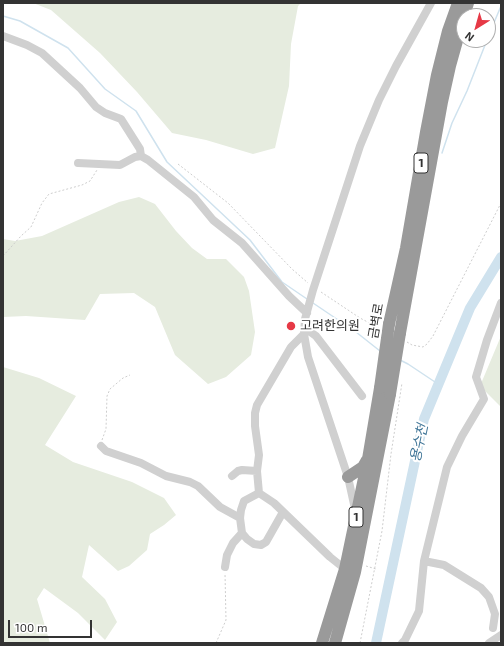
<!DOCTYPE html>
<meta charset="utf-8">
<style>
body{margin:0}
#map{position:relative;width:504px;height:646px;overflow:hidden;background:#fff;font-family:"Exo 2",sans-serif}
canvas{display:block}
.frame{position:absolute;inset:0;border:4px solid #333;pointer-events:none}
.north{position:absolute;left:456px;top:8px;width:40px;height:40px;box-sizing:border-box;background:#fff;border:1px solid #adadad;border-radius:50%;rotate:217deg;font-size:11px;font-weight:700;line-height:16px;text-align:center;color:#333}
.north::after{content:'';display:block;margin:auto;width:14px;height:18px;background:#e63946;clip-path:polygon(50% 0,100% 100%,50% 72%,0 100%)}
.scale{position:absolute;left:8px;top:620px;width:84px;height:18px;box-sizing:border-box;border:2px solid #333;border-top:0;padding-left:5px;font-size:12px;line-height:14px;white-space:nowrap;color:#333;-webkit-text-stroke:3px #fff;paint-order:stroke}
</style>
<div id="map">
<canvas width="504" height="646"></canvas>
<div class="frame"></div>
<div class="north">N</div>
<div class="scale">100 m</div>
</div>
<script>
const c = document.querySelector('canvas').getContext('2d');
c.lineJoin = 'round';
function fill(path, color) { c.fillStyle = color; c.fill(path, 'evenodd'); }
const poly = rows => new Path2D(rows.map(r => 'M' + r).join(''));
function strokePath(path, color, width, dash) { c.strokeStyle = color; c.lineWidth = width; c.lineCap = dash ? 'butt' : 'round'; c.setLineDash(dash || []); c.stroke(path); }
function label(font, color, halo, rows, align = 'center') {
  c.font = font + ' "Exo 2","Noto Sans KR",sans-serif'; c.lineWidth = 4; c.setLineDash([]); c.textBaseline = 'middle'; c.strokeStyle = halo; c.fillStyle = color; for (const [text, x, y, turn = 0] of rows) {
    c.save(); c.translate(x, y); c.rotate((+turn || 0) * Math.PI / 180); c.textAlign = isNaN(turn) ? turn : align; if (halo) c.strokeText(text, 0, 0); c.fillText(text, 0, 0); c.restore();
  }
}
fill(poly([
 [33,3,301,3,298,6,291,44,289,86,275,148,253,154,206,140,172,133,137,92,100,53,51,10],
 [139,197,155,204,176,231,192,248,207,259,226,259,244,277,249,291,255,332,251,355,226,377,208,384,175,355,155,307,134,293,100,294,85,320,26,316,3,317,3,239,15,241,42,236,119,202],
 [501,336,501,407,480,386],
 [3,367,39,378,76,396,45,445,73,462,132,482,164,498,176,515,164,525,150,534,147,550,129,566,118,571,89,545,82,577,105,599,117,622,105,640,78,613,44,588,37,599,50,643,3,643]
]), '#e6ecdf');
strokePath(poly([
 [3,16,20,21,68,48,105,89,136,111,167,162,250,240,282,282,307,299],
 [488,37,501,6],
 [442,153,452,123,467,91,487,40],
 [313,303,356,332,380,351],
 [400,360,408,364,438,384]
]), '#cfe2ee', 1.5);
strokePath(poly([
 [376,643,424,419,470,308,501,257]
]), '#cfe2ee', 10);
strokePath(poly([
 [178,164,228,203,292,269,308,283],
 [3,256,21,236,31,227,42,203,49,194,82,185,90,181,97,170],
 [321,292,360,318,379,328],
 [407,342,412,345,423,347,427,344,433,336,501,203],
 [102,440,106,429,107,396,110,389,123,378,130,375],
 [366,566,376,569],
 [216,643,226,620,225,573],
 [360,643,382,531,391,454,402,383]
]), '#cdcdcd', 1, [2, 2]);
strokePath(poly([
 [3,36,27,45,42,53,80,88,96,107,105,113,121,119,140,149,141,156],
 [78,163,120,165,135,157,141,156,148,160,194,197,213,220,242,243,289,296,307,313],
 [305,328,316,336,362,396],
 [304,334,291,347,257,405,255,413,255,426,259,455,257,471,259,493,274,503,330,557,345,569],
 [101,446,106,451,141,463,166,476,190,482,198,486,220,507,240,518],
 [232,476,238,471,242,470,257,471],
 [259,493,244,501,241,510,240,518,242,533,247,539,254,544,261,545,266,542,283,512],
 [355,509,348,477,308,357,304,334,305,319,313,290,360,146,379,100,396,66,431,3],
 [225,567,227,555,233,543,242,533],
 [493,628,495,614,489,597,481,588,444,565,424,561,447,467,462,436,484,399,476,377,487,340,501,303],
 [402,643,405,640,419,611,424,561],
 [489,643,501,635]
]), '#d0d0d0', 8);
strokePath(poly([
 [464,16,468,3],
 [389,324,406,248,426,132,437,75,448,31,458,3],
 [400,333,442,102,450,66,464,16],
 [348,477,363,467,367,460],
 [322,643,345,569,368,459,380,388],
 [335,643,355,572,390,394]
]), '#9a9a9a', 12);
strokePath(poly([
 [380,388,389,324],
 [390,394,400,333]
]), '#9a9a9a', 12);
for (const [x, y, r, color] of [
 [291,326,5,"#e63946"]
]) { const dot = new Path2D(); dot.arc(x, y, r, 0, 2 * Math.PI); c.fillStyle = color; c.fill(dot); strokePath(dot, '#fff', 1.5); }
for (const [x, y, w] of [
 [421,163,14],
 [356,517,14]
]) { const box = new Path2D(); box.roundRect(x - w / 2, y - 10, w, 20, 3); c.fillStyle = '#fff'; c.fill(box); strokePath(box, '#333', 1); }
label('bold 12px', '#333', null, [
 ["1",421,163],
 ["1",356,517]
]);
label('13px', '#333', '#fff', [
 ["금벽로",376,321,-80]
]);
label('13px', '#333', '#fff', [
 ["고려한의원",300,326]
], 'left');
label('italic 14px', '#3f7597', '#fff', [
 ["용수천",419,443,-78]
]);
</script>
